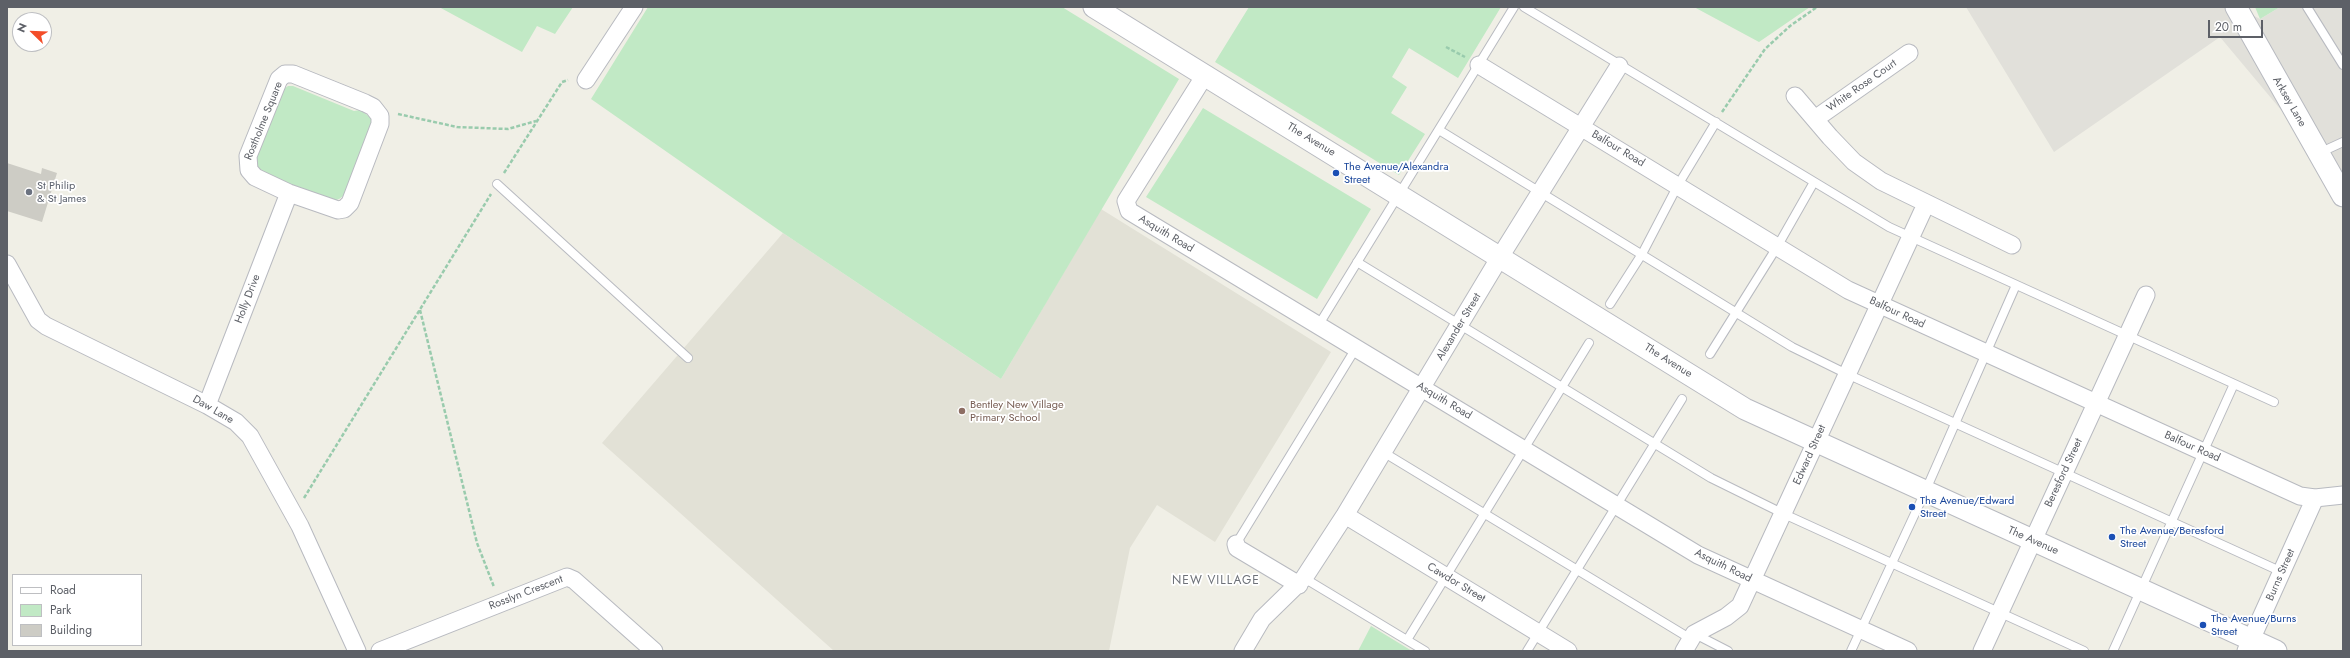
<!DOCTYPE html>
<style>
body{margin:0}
#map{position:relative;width:2350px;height:658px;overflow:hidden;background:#f0efe6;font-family:Jost,sans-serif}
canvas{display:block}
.frame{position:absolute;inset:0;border:8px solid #5d6067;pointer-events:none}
.legend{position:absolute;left:12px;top:574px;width:130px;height:72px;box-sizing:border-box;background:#fff;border:1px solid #bebfc2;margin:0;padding:5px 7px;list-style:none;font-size:12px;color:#5d6067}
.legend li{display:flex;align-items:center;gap:8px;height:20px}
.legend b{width:20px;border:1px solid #bebfc2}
.north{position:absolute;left:12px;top:12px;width:40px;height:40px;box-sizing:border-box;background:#fff;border:1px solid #bebfc2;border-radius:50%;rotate:293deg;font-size:11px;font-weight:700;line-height:16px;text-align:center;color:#5d6067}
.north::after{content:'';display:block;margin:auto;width:14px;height:18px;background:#f34d29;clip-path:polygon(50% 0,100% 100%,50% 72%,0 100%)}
.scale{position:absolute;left:2208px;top:20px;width:55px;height:18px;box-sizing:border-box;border:2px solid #5d6067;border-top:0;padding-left:5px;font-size:12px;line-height:14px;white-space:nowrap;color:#5d6067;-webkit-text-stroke:3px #fff;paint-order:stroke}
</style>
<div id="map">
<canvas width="2350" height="658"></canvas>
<div class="frame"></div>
<ul class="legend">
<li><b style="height:5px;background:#fff"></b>Road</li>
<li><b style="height:11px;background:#c1e9c5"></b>Park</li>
<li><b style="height:11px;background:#cdccc5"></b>Building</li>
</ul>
<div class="north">N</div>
<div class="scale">20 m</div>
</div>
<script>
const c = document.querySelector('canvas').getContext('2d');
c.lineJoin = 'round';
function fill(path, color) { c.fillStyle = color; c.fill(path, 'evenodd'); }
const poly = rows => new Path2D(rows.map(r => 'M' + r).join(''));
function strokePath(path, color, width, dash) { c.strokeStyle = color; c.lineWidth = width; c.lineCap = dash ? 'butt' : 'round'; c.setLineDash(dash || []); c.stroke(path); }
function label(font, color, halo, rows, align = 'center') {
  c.font = font + ' Jost,sans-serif'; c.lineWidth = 3.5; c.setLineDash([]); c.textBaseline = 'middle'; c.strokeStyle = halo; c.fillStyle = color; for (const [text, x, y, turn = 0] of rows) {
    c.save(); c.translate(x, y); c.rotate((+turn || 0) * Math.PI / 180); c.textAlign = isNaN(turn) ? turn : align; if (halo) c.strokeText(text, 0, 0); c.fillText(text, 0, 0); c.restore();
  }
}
fill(poly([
 [1966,7,2237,7,2260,19,2280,7,2343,7,2343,184,2220,37,2054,152]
]), '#e1e0da');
fill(poly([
 [1101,209,1331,352,1215,542,1157,505,1130,548,1109,651,834,651,602,443,783,233,1001,379]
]), '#e2e1d6');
fill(poly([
 [439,7,573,7,555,34,537,26,522,52],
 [648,7,1062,7,1179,79,1001,379,783,233,591,99],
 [1249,7,1501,7,1458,78,1409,48,1392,77,1407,87,1391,113,1425,134,1399,175,1215,62],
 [1694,7,1810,7,1759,42],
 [2255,7,2280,7,2260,19],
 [288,86,293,86,354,111,360,110,370,117,372,122,346,194,339,199,333,201,264,175,257,168,255,156,281,91],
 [1203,108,1371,209,1317,299,1146,197],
 [1371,626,1412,651,1358,651]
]), '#c1e9c5');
fill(poly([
 [7,163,41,174,42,168,57,173,42,222,7,211]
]), '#cdccc5');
const service = poly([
 [1524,7,1889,227,2274,402],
 [2307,7,2343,65],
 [1439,130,1792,347,1847,374,2282,572],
 [2319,153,2343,142],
 [497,184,688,358],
 [1357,262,1711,478,1784,514,2084,651],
 [1610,304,1642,254,1678,185,1716,122],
 [1318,326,1514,7],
 [1710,354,1777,247,1814,182],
 [1383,452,1691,639],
 [1236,544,1356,348],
 [1304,578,1425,651],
 [1695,634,1728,651],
 [1407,640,1589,343],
 [1527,651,1682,399],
 [1851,651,1925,492,2016,285],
 [2113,651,2234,384]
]);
const minor = poly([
 [1479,65,1848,290,2300,496,2315,498,2343,495],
 [285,74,293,74,365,103,373,107,380,116,380,124,350,203,344,209,338,210,289,193,255,177,249,170,248,156,279,79,285,74],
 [1205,75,1126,201,1129,211,1698,555,1908,651],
 [586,80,634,7],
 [1795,96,1830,137,1854,162,1881,181,2012,245],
 [1815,119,1909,53],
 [7,264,38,320,46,326,207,405,236,422,250,436,300,526,357,651],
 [207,405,289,193],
 [1345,515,1568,651],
 [1236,544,1237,548,1299,585],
 [380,651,567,577,574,580,654,651],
 [1243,651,1262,619,1304,578,1345,515,1500,257,1619,66],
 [1684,651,1694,634,1726,617,1740,606,1926,204],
 [1982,651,2146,295],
 [2246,651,2315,498]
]);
const tertiary = poly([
 [1094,7,1745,409,2276,651],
 [2236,7,2343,196]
]);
strokePath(service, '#b8bac0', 10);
strokePath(minor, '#b8bac0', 19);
strokePath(tertiary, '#b8bac0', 23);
strokePath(poly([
 [1446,47,1465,57],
 [1722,112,1765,49,1790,26,1817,7],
 [398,114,457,127,508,129,536,121],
 [504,173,562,82,568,80],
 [420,310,477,543,494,587],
 [304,498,491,194]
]), '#99cbad', 2.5, [4, 2]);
strokePath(service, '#fff', 8);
strokePath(minor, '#fff', 17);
strokePath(tertiary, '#fff', 21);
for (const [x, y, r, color] of [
 [1336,173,4,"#1a4fb4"],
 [29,192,4,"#6b7280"],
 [962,411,4,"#8d6e63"],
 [1912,507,4,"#1a4fb4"],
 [2112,537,4,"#1a4fb4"],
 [2203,625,4,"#1a4fb4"]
]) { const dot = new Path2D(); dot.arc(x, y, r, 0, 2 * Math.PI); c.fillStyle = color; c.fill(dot); strokePath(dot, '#fff', 1.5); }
label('11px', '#5d6067', '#fff', [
 ["White Rose Court",1862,86,-35],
 ["Arksey Lane",2289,102,60],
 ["Rostholme Square",264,121,-68],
 ["The Avenue",1311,140,31],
 ["Balfour Road",1618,149,31],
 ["Asquith Road",1166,234,31],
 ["Holly Drive",248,299,-69],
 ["Balfour Road",1897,313,25],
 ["Alexander Street",1459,327,-59],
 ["The Avenue",1668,361,32],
 ["Asquith Road",1444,401,31],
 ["Daw Lane",213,410,30],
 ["Balfour Road",2192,447,24],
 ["Edward Street",1810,455,-66],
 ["Beresford Street",2064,473,-65],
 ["The Avenue",2033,541,24],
 ["Asquith Road",1723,566,26],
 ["Burns Street",2281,575,-66],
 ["Cawdor Street",1456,583,31],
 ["Rosslyn Crescent",526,593,-21]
]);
label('11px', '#164399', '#fff', [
 ["The Avenue/Alexandra",1344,167],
 ["Street",1344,180],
 ["The Avenue/Edward",1920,501],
 ["Street",1920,514],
 ["The Avenue/Beresford",2120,531],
 ["Street",2120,544],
 ["The Avenue/Burns",2211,619],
 ["Street",2211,632]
], 'left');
label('11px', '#5b616d', '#fff', [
 ["St Philip",37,186],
 ["& St James",37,199]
], 'left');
label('11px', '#785e54', '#fff', [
 ["Bentley New Village",970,405],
 ["Primary School",970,418]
], 'left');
c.letterSpacing = '1px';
label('12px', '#6e7279', '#fff', [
 ["NEW VILLAGE",1216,581]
]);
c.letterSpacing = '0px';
</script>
